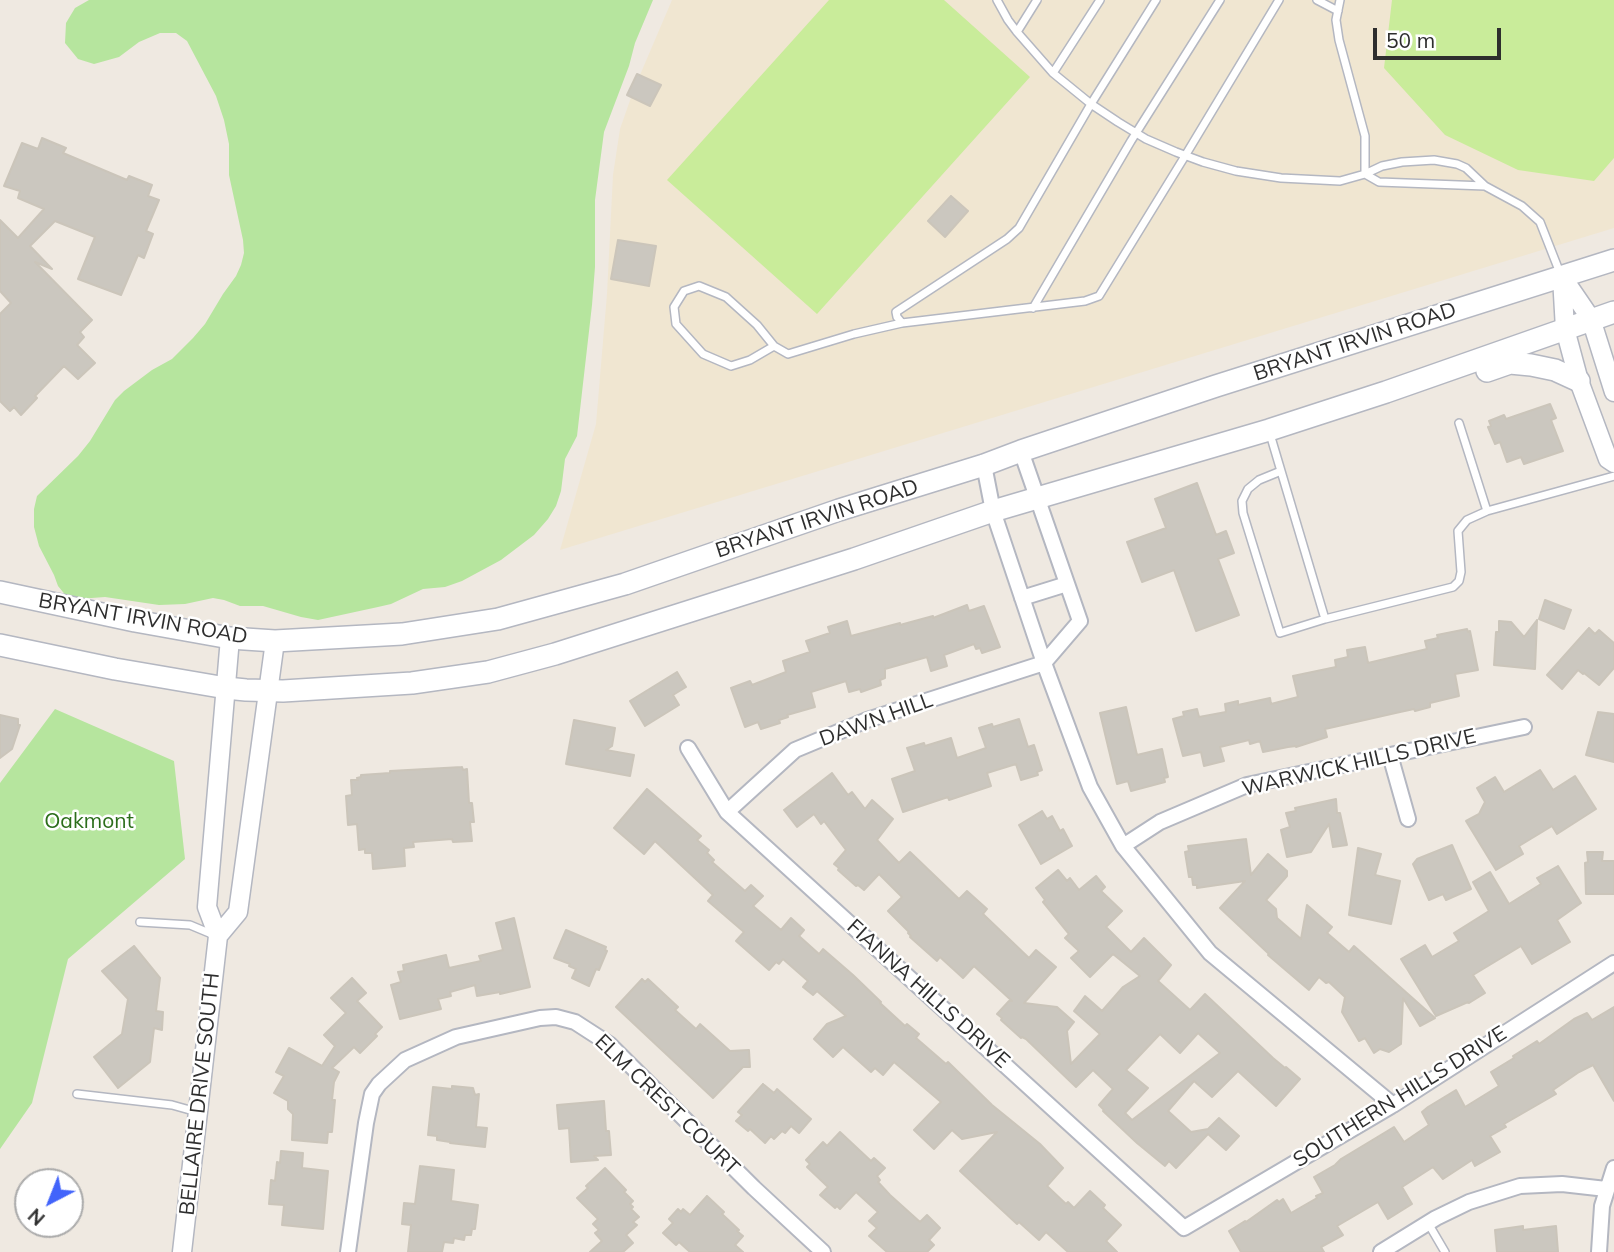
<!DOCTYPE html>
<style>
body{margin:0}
#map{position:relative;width:1614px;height:1252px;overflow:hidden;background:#efe9e1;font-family:Mulish,sans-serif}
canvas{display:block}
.north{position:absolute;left:14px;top:1168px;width:70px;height:70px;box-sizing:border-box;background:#fff;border:2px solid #ababab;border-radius:50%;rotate:222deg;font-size:19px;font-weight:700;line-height:28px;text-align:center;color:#2e2e2e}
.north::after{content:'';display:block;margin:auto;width:24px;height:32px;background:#4264fb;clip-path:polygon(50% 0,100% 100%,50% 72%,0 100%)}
.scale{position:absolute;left:1373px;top:28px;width:128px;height:32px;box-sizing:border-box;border:4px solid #2e2e2e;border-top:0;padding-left:9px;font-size:21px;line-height:24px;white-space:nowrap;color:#2e2e2e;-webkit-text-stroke:5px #fff;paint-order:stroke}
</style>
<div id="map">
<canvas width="1614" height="1252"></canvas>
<div class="north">N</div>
<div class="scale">50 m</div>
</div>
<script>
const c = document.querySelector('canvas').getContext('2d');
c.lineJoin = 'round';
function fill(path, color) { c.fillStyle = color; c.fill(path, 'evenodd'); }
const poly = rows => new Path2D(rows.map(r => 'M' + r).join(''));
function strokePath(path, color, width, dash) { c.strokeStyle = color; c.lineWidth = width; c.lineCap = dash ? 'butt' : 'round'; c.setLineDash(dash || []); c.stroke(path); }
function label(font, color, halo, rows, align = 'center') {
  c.font = font + ' Mulish,sans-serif'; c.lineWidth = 5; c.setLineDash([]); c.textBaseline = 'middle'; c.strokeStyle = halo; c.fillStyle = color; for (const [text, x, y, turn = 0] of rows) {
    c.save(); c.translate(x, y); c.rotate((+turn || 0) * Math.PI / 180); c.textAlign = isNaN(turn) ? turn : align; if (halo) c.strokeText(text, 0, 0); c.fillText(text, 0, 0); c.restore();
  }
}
fill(poly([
 [672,0,1614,0,1614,228,560,550,596,424,607,294,613,175,620,129,634,89]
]), '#f0e6d1');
fill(poly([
 [89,0,653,0,635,43,629,66,604,132,595,200,595,267,592,305,577,436,565,459,561,491,556,506,548,519,534,535,501,560,462,581,445,587,423,589,391,604,378,607,318,620,301,617,263,606,240,606,224,600,213,598,185,604,159,605,105,597,78,599,67,597,58,586,54,575,39,546,34,527,34,509,37,496,78,456,90,441,115,400,124,391,152,370,172,359,193,338,205,324,223,294,236,276,241,265,244,253,243,240,229,175,229,144,224,120,216,96,187,41,176,33,160,33,139,42,119,57,94,64,78,59,65,43,66,23,75,8],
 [55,709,174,761,185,859,68,959,32,1103,0,1149,0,783]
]), '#b6e59e');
fill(poly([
 [829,0,944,0,1030,77,817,314,667,180],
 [1392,0,1614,0,1614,158,1594,181,1518,170,1445,135,1384,68]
]), '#c9ec9a');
const building = poly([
 [637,74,661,85,650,106,627,95,637,74],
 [42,138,66,148,63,153,127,180,129,176,152,185,148,196,159,200,146,231,153,234,144,258,138,255,121,295,78,279,95,237,55,221,30,246,52,269,35,262,92,320,80,332,84,337,77,345,95,363,78,379,64,366,35,396,37,398,21,415,14,407,10,411,0,401,0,314,11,303,0,291,0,220,18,238,44,209,18,198,20,191,4,186,22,143,38,149,42,138],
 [951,196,968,211,945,237,928,221,951,196],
 [618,240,656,246,649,286,611,279,618,240],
 [1550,404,1556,418,1551,420,1563,451,1524,464,1521,457,1507,462,1500,442,1495,444,1488,427,1491,426,1489,421,1504,415,1506,419,1550,404],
 [1197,483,1216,535,1226,531,1234,553,1218,559,1239,615,1196,631,1174,570,1142,582,1127,542,1166,528,1155,499,1197,483],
 [1545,600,1571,610,1564,629,1539,619,1545,600],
 [967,605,969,611,984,606,1000,647,982,653,980,648,976,649,974,644,944,655,947,666,931,671,927,657,885,669,885,678,880,680,881,685,861,692,860,689,849,692,846,681,811,692,815,707,787,715,788,717,779,720,780,723,761,729,758,722,745,727,731,688,750,681,752,685,786,672,783,661,810,652,806,641,830,633,828,627,847,621,851,636,900,623,900,625,933,616,933,618,967,605],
 [1537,620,1535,669,1494,665,1496,632,1499,632,1499,621,1511,622,1524,637,1537,620],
 [1589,628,1595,634,1599,630,1614,643,1614,668,1599,685,1584,673,1583,674,1578,670,1562,689,1547,675,1589,628],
 [1467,629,1468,632,1470,631,1478,670,1455,674,1459,696,1430,703,1430,707,1415,711,1414,709,1400,712,1325,729,1327,737,1296,747,1296,746,1288,747,1263,752,1260,741,1250,744,1249,740,1220,747,1224,761,1204,766,1201,752,1183,756,1173,719,1184,716,1183,712,1197,709,1199,717,1226,712,1225,704,1238,701,1238,705,1270,698,1271,704,1298,697,1293,676,1336,667,1335,660,1348,657,1347,650,1365,647,1368,663,1427,649,1425,641,1438,638,1437,635,1467,629],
 [677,672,686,687,673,695,679,705,645,726,630,701,677,672],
 [1126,707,1137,755,1162,749,1168,777,1164,778,1165,782,1131,791,1128,781,1117,784,1100,713,1126,707],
 [1598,712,1614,714,1614,762,1586,755,1598,712],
 [0,715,18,719,18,725,20,725,12,749,0,758,0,715],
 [1019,719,1028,747,1034,745,1042,770,1037,772,1038,775,1021,780,1016,764,987,773,991,786,949,800,948,797,903,812,892,779,915,771,907,748,924,743,925,746,951,738,957,758,986,748,979,728,992,724,993,727,1019,719],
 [574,720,615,728,612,746,606,750,634,755,630,776,566,764,574,720],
 [462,767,463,770,467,769,469,803,472,803,474,822,470,822,472,841,453,842,452,839,413,842,414,847,404,848,405,866,373,869,372,853,365,853,365,849,359,850,357,824,348,825,346,796,352,795,351,780,358,780,357,778,361,777,361,775,390,773,390,771,462,767],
 [1540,770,1553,790,1575,776,1596,809,1557,834,1552,826,1519,846,1523,854,1496,870,1466,821,1479,814,1485,802,1477,788,1495,777,1504,792,1540,770],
 [832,773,848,795,852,792,865,809,872,800,893,819,877,840,899,863,910,852,959,899,967,891,987,909,983,914,1029,958,1036,950,1056,967,1024,1003,1057,1007,1074,1022,1067,1031,1071,1064,1100,1034,1074,1011,1085,996,1102,1011,1123,987,1140,976,1113,954,1090,977,1071,958,1079,951,1065,938,1069,934,1043,902,1045,900,1036,888,1058,870,1067,881,1070,878,1079,890,1096,876,1105,887,1101,891,1122,911,1106,927,1131,952,1144,938,1171,965,1158,981,1190,1010,1205,994,1273,1058,1285,1068,1286,1067,1300,1079,1276,1106,1238,1071,1212,1097,1194,1081,1168,1111,1191,1132,1208,1129,1219,1118,1239,1136,1226,1150,1208,1134,1176,1168,1169,1161,1165,1166,1137,1143,1103,1111,1104,1110,1099,1105,1113,1089,1093,1070,1076,1087,1026,1039,1022,1037,1021,1038,1001,1020,1002,1018,997,1014,1009,1001,1012,1001,974,966,963,978,940,957,937,961,910,937,911,936,908,933,909,932,888,911,902,897,879,874,864,890,858,885,856,886,838,870,839,868,834,864,846,850,824,821,821,824,814,814,797,827,784,810,832,773],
 [1198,1033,1220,1053,1132,1120,1125,1113,1148,1088,1126,1070,1160,1034,1180,1053,1198,1033],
 [647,789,701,836,697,840,709,850,707,853,714,860,712,862,745,891,751,885,763,896,753,906,781,930,791,918,804,930,799,936,819,954,823,949,853,975,881,1002,880,1003,905,1026,907,1024,919,1034,916,1038,946,1064,948,1062,992,1105,1040,1144,1063,1168,1047,1186,1066,1204,1068,1202,1074,1208,1090,1191,1105,1205,1103,1208,1121,1225,1106,1241,1117,1252,1068,1252,1046,1232,1039,1240,1019,1222,1017,1224,960,1171,997,1132,962,1139,952,1130,934,1149,914,1130,941,1102,894,1062,883,1075,875,1068,871,1072,843,1047,833,1057,814,1039,827,1024,846,1016,817,991,813,995,803,987,808,981,783,959,779,964,776,962,769,970,736,941,744,932,708,901,713,895,655,841,644,854,614,828,647,789],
 [1336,799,1337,813,1340,813,1347,845,1333,847,1329,824,1311,852,1287,857,1281,830,1290,827,1286,813,1296,811,1295,808,1336,799],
 [1042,811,1047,819,1052,816,1060,831,1063,829,1072,846,1041,864,1019,825,1042,811],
 [1246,839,1251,875,1268,854,1287,871,1287,876,1266,900,1276,909,1277,918,1301,939,1307,905,1332,927,1327,933,1349,952,1354,946,1435,1018,1420,1026,1403,998,1401,1044,1389,1052,1380,1049,1374,1053,1365,1038,1359,1041,1342,1012,1345,997,1329,982,1326,983,1319,977,1309,990,1268,955,1269,954,1220,908,1245,881,1197,888,1197,885,1193,885,1192,877,1189,877,1185,852,1189,851,1188,846,1246,839],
 [1452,845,1471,889,1446,900,1443,894,1429,900,1413,864,1417,859,1452,845],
 [1358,848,1381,854,1375,875,1400,881,1391,924,1349,915,1358,848],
 [1587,852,1603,852,1602,861,1614,861,1614,894,1586,894,1585,863,1588,862,1587,852],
 [1558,866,1581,903,1557,920,1570,942,1532,964,1521,946,1473,975,1485,993,1469,1003,1468,1002,1436,1016,1401,959,1425,945,1432,957,1459,941,1454,933,1489,911,1473,882,1490,872,1509,904,1541,884,1537,878,1558,866],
 [514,918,530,987,500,994,500,992,477,996,475,985,450,992,451,996,438,999,441,1009,400,1019,391,985,401,982,398,972,404,971,403,965,446,955,449,968,481,961,479,956,503,950,496,923,514,918],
 [566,930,606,947,605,950,607,951,599,970,596,969,589,986,572,978,576,969,569,966,570,964,554,958,566,930],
 [134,946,160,978,156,1011,163,1012,162,1030,154,1028,150,1062,118,1088,94,1057,122,1034,128,999,102,971,134,946],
 [352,978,366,993,357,1001,382,1027,375,1034,377,1036,360,1053,354,1047,332,1068,339,1072,334,1082,332,1100,335,1100,332,1132,328,1132,327,1143,292,1140,293,1114,288,1109,288,1101,274,1093,284,1076,276,1072,289,1048,322,1066,335,1046,324,1035,346,1013,331,998,352,978],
 [642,979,645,982,648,979,678,1007,675,1010,696,1029,700,1024,730,1051,749,1050,750,1067,743,1067,713,1098,616,1007,642,979],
 [1614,1007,1614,1101,1593,1065,1579,1072,1553,1090,1556,1094,1504,1124,1506,1127,1490,1136,1500,1152,1475,1166,1472,1160,1443,1179,1433,1167,1402,1187,1412,1204,1388,1219,1378,1202,1337,1226,1343,1235,1321,1247,1324,1252,1241,1252,1229,1231,1245,1221,1246,1222,1277,1200,1279,1202,1283,1199,1291,1213,1317,1198,1316,1196,1323,1193,1314,1177,1335,1165,1341,1159,1394,1127,1404,1142,1429,1125,1422,1112,1428,1107,1456,1090,1465,1107,1499,1086,1491,1072,1514,1058,1513,1056,1537,1041,1539,1044,1574,1019,1587,1013,1592,1020,1614,1007],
 [763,1084,774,1093,777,1089,811,1119,799,1133,791,1126,785,1133,782,1131,774,1139,771,1136,765,1143,750,1129,748,1131,736,1121,742,1115,738,1112,763,1084],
 [452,1086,473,1088,475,1095,479,1094,476,1127,487,1128,485,1147,450,1143,450,1142,437,1140,437,1136,428,1135,433,1087,452,1089,452,1086],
 [604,1101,606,1131,609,1131,611,1155,594,1156,598,1160,571,1162,569,1128,559,1129,557,1105,604,1101],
 [840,1132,871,1161,874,1158,885,1168,877,1176,880,1180,878,1182,890,1195,920,1222,927,1215,940,1228,929,1240,934,1245,927,1252,887,1252,869,1236,877,1228,869,1221,878,1212,856,1192,840,1209,837,1206,835,1208,820,1195,828,1187,807,1167,810,1164,806,1160,823,1142,827,1146,840,1132],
 [281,1151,303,1153,302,1168,328,1171,323,1229,282,1225,284,1205,269,1204,271,1180,275,1181,277,1162,280,1163,281,1151],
 [420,1166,454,1170,451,1201,478,1205,475,1229,472,1229,471,1235,465,1235,464,1240,454,1238,453,1243,444,1242,442,1252,408,1252,411,1225,402,1224,404,1203,415,1204,420,1166],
 [605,1168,626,1190,624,1192,633,1201,630,1204,633,1207,631,1209,639,1217,633,1222,637,1225,626,1235,633,1243,623,1252,590,1252,602,1241,595,1233,599,1230,593,1224,598,1219,577,1198,588,1188,586,1186,605,1168],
 [707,1196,724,1212,722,1214,739,1230,737,1231,743,1236,735,1245,743,1252,690,1252,679,1242,676,1245,663,1233,673,1223,669,1219,678,1209,681,1212,683,1209,690,1215,707,1196],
 [1523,1226,1523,1230,1556,1226,1558,1252,1497,1252,1495,1230,1523,1226]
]);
fill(building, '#cbc7bf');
strokePath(building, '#cbc5ba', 2);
const service = poly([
 [997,0,1008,20,1017,32,1053,73,1091,104,1118,122,1146,139,1176,152,1203,162,1236,171,1281,178,1340,181,1365,174,1382,166,1402,162,1434,160,1457,164,1466,168,1485,186,1522,206,1540,222,1560,273],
 [1317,0,1338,11],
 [1340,0,1336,20,1339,40,1365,136,1365,174],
 [1017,32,1037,0],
 [1053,73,1100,0],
 [1365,174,1379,182,1485,186],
 [1033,308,1131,141,1220,0],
 [902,323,897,317,896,312,1007,239,1019,228,1091,104,1156,0],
 [774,346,750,360,731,366,703,354,676,324,674,307,684,291,699,286,726,297,757,325,774,346,788,354,854,334,902,323,1085,301,1099,296,1185,156,1279,0],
 [1459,423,1487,511,1614,476],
 [1270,434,1325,619,1453,587,1459,581,1461,572,1458,531,1467,520,1487,511],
 [1281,471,1259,480,1248,489,1242,501,1243,513,1280,633,1325,619],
 [140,922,190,925,214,935],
 [77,1094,172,1105,197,1112],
 [1428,1223,1445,1252]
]);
const minor = poly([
 [1021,451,1080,621,1044,663],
 [984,465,993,511,1044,663,1090,787,1123,846,1210,953,1393,1105],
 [1022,598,1067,584],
 [688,748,727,812,1184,1228,1393,1105,1614,963],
 [1390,755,1408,819],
 [727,812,795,750,867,720,1044,663],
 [1123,846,1160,822,1247,785,1524,727],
 [348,1252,366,1123,372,1094,379,1084,405,1060,456,1037,540,1018,556,1017,575,1022,609,1044,754,1188,823,1252],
 [1381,1252,1436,1218,1469,1202,1520,1186,1562,1184,1606,1189],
 [1599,1252,1602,1206,1614,1168]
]);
const tertiary = poly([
 [1562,277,1565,329,1579,381,1608,459,1614,463],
 [1563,278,1591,319,1614,392],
 [218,936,238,912,275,641],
 [182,1252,218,936,207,907,230,638]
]);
const secondary = poly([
 [1487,371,1510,363,1531,365,1555,370,1579,381],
 [0,592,135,621,230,638,275,641,402,634,498,619,625,584,839,510,984,465,1021,451,1216,386,1614,260],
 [0,645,115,669,226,688,246,690,283,691,412,683,488,672,555,654,854,559,993,511,1269,430,1386,392,1614,312]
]);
strokePath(service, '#b4b7c1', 10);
strokePath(minor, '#b4b7c1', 18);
strokePath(tertiary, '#b4b7c1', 21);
strokePath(secondary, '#b4b7c1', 24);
strokePath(service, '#fff', 7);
strokePath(minor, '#fff', 14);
strokePath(tertiary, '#fff', 18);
strokePath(secondary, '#fff', 21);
label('21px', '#2e2e2e', '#fff', [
 ["BRYANT IRVIN ROAD",1355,342,-18],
 ["BRYANT IRVIN ROAD",817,519,-18],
 ["BRYANT IRVIN ROAD",143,619,10],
 ["DAWN HILL",876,720,-20],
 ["WARWICK HILLS DRIVE",1359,763,-13],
 ["FIANNA HILLS DRIVE",928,994,42],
 ["BELLAIRE DRIVE SOUTH",200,1094,-84],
 ["SOUTHERN HILLS DRIVE",1400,1097,-32],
 ["ELM CREST COURT",667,1105,44]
]);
label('21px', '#2c6e1b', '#fff', [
 ["Oakmont",89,822]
]);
</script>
